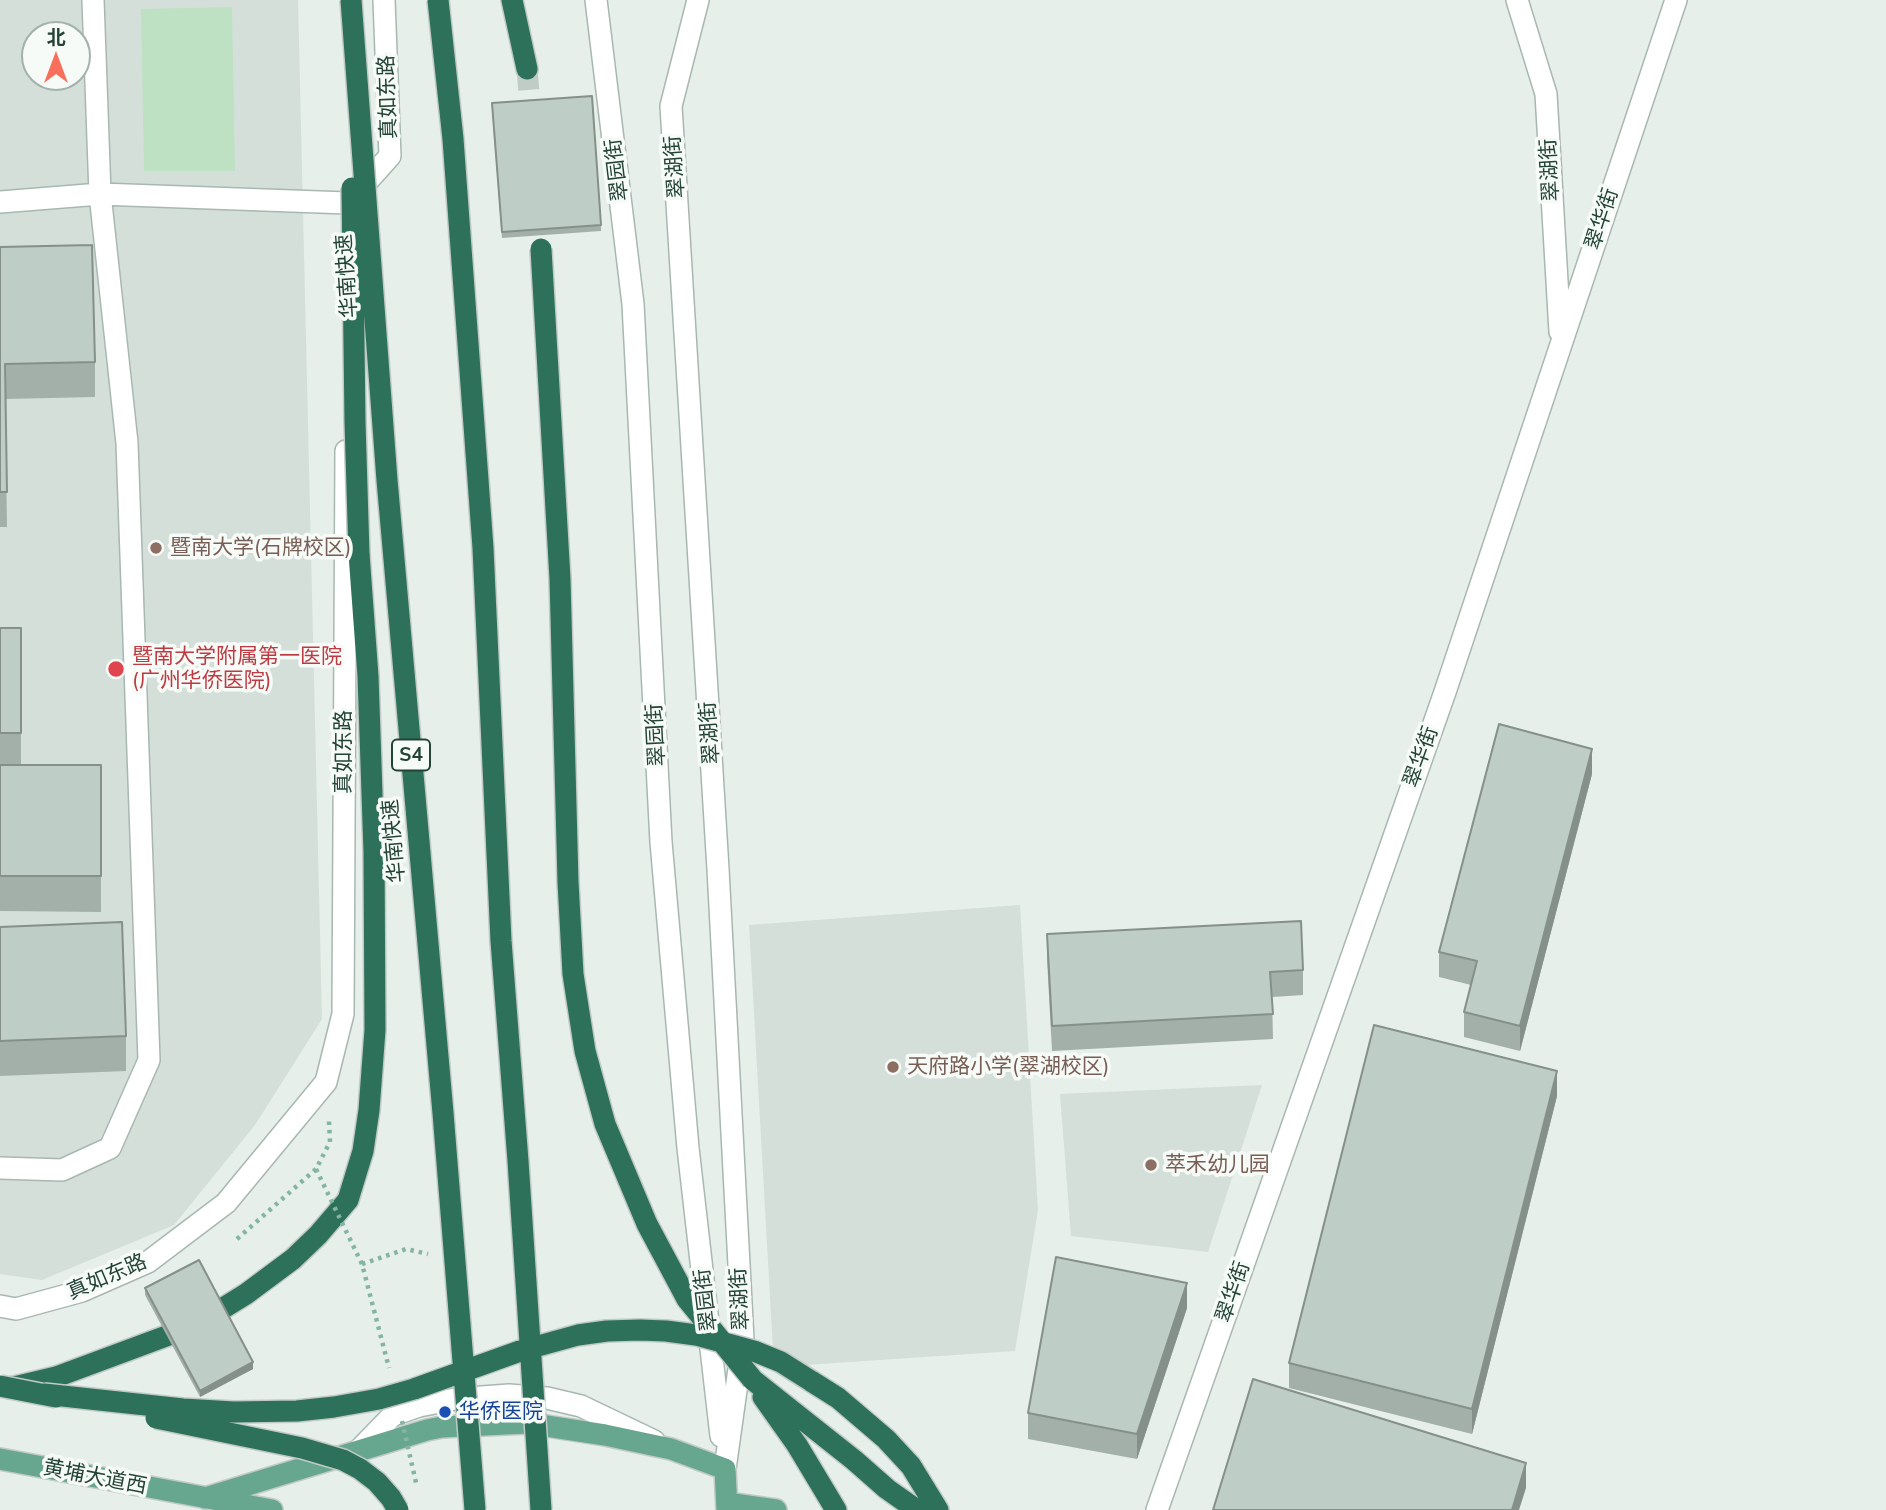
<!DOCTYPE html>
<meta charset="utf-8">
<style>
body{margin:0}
#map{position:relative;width:1886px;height:1510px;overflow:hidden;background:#e6efea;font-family:Mulish,"Noto Sans SC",sans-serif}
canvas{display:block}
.north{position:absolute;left:21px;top:21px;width:70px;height:70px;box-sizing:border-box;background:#f7fbf8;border:2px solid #a2b1ab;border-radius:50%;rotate:0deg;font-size:19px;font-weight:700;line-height:28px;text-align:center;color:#234337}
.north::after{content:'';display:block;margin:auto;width:24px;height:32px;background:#f86f5b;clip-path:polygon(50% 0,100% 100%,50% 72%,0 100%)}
</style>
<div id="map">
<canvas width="1886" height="1510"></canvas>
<div class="north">北</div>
</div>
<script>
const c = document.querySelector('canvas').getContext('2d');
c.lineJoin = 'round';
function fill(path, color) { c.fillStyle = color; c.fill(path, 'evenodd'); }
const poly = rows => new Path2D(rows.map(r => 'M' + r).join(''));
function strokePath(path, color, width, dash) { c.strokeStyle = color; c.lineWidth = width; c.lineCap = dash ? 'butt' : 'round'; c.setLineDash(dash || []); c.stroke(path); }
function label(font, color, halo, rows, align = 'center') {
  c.font = font + ' Mulish,"Noto Sans SC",sans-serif'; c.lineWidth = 7; c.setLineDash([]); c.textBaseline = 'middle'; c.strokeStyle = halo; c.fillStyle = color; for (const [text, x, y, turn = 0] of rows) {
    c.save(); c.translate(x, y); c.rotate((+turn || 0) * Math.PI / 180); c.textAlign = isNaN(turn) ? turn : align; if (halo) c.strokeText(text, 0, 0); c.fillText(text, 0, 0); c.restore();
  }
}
fill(poly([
 [0,0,298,0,322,1019,255,1125,174,1225,42,1280,0,1274],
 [35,35,77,35,77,77,35,77],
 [1020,905,1038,1210,1015,1351,774,1367,749,925],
 [1262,1085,1208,1252,1071,1236,1060,1094]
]), '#d4dfd9');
fill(poly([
 [232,7,235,171,144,171,141,9]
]), '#bee1c3');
strokePath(poly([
 [527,69,532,128]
]), '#bfcdc6', 21, [21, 10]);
const minor = poly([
 [596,0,633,304,661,842,688,1148,721,1436],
 [698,0,671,106,718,869,743,1340,725,1469],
 [1517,0,1546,94,1560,332],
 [355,195,390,156,384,0],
 [0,202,100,194,347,203],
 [0,1168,62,1170,110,1148,149,1060,127,443,100,194,93,0],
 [0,1306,16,1309,82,1291,148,1262,226,1203,326,1082,343,1014,346,451],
 [359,1450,393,1415,419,1406,455,1399,509,1395,547,1398,581,1406,654,1441],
 [1157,1510,1445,692,1676,0]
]);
const major = poly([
 [0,1459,272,1510],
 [205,1498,427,1430,442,1427,527,1423,605,1435,671,1449,725,1469,727,1510],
 [727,1503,776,1510]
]);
const highway = poly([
 [512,0,527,69],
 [753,1380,854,1460,887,1489,917,1510],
 [811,1381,838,1398,886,1439,911,1466,938,1510],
 [10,1388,56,1377,196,1325,246,1294,293,1259,318,1235,348,1200,363,1151,369,1110,375,1030,374,852,368,676,359,554],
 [763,1397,797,1445,836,1510]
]);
strokePath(minor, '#a8b8b1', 24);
strokePath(major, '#c1cac7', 24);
strokePath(highway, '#c1cac7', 24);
strokePath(poly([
 [237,1239,316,1169,330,1142,329,1121],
 [362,1264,406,1249,428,1254]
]), '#85b4a0', 4.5, [3.5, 5]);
strokePath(minor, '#fff', 21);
strokePath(major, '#68a78f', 21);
strokePath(highway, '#2d715b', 21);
const highwayBridge = poly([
 [351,0,387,480,443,1113,475,1510],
 [438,0,453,139,483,548,501,941,518,1161,541,1510],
 [352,188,355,422,359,554],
 [541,249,560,579,568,882,573,974,585,1051,605,1124,647,1224,687,1299,753,1380],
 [0,1386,56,1397],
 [44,1394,183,1409,234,1412,297,1411,334,1407,379,1399,414,1389,520,1351,578,1335,607,1331,640,1330,666,1331,696,1335,754,1351,781,1362,811,1381],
 [156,1418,302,1448,343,1460,360,1469,377,1482,391,1498,398,1510]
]);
strokePath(highwayBridge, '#c1cac7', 24, []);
strokePath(poly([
 [316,1169,362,1264,389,1368],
 [402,1421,417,1487]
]), '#85b4a0', 4.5, [3.5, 5]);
strokePath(highwayBridge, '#2d715b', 21);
fill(poly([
 [492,110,601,225,601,231,502,238],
 [0,247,95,362,95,397,5,399,7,527,0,527],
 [0,628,21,628,21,765,101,765,101,912,0,911],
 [1592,774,1520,1051,1464,1037,1464,1012,1471,985,1439,977,1439,952],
 [0,927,126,1036,126,1071,0,1076],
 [1047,934,1303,970,1303,995,1272,997,1273,1039,1052,1051,1047,959],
 [1557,1096,1472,1434,1289,1388,1289,1363],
 [145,1288,253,1369,200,1397,145,1295],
 [1187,1308,1137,1459,1028,1439,1028,1413]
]), '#a3b0a9');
fill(poly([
 [1592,749,1592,774,1520,1051,1520,1026],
 [1557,1071,1557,1096,1472,1434,1472,1409],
 [1187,1283,1187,1308,1137,1459,1137,1434],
 [253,1362,253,1369,200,1397,200,1391],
 [1526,1463,1526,1488,1519,1510,1512,1510]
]), '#85908a');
const building = poly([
 [592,96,601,225,502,232,492,103,592,96],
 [92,245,95,362,5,364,7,492,0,492,0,247,92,245],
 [0,628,21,628,21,733,0,733,0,628],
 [1499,724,1592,749,1520,1026,1464,1012,1477,961,1439,952,1499,724],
 [0,765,101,765,101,876,0,876,0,765],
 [1301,921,1303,970,1270,972,1273,1014,1052,1026,1047,934,1301,921],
 [122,922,126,1036,0,1041,0,927,122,922],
 [1374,1025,1557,1071,1472,1409,1289,1363,1374,1025],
 [1056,1257,1187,1283,1137,1434,1028,1413,1056,1257],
 [199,1260,253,1362,200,1391,145,1288,199,1260],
 [1253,1379,1526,1463,1512,1510,1213,1510,1253,1379]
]);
fill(building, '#becdc5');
strokePath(building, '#85908a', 2);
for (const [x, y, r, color] of [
 [156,548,7,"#8d6e63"],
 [116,669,9,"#e0444e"],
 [893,1067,7,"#8d6e63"],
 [1151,1165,7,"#8d6e63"],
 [445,1412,7,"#1a4fb4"]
]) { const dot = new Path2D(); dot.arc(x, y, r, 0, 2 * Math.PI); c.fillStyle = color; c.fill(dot); strokePath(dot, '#f7fbf8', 2.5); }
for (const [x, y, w] of [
 [411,755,38]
]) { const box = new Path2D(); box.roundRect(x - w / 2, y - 15.5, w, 31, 5); c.fillStyle = '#f7fbf8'; c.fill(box); strokePath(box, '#234337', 2); }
label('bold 19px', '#234337', null, [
 ["S4",411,755]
]);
label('21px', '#234337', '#f7fbf8', [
 ["真如东路",388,97,-92],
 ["翠湖街",675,167,-94],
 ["翠园街",617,170,-97],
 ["翠湖街",1550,170,-93],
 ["翠华街",1602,219,-72],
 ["华南快速",347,276,-94],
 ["翠湖街",710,733,-94],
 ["翠园街",656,735,-93],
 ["真如东路",344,752,-90],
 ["翠华街",1421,757,-70],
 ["华南快速",394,841,-95],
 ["真如东路",107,1277,-23],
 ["翠华街",1233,1292,-71],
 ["翠湖街",740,1299,-93],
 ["翠园街",706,1300,-97],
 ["黄埔大道西",95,1477,11]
]);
label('21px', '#785e54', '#f7fbf8', [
 ["暨南大学(石牌校区)",170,548],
 ["天府路小学(翠湖校区)",907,1067],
 ["萃禾幼儿园",1165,1165]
], 'left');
label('21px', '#be3a42', '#f7fbf8', [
 ["暨南大学附属第一医院",132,657],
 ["(广州华侨医院)",132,681]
], 'left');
label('21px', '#164399', '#f7fbf8', [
 ["华侨医院",459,1412]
], 'left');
</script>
